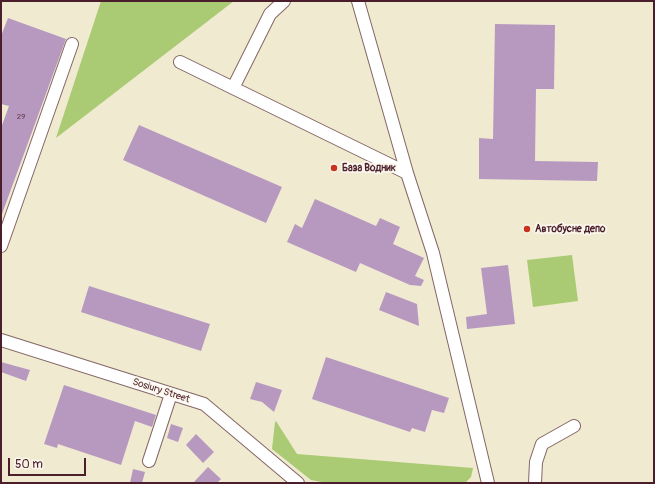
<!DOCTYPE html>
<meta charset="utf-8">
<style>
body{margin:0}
#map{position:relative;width:655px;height:484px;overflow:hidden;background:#f0ead1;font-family:Pangolin,sans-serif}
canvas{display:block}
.frame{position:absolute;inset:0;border:2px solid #4a1f2b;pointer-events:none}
.scale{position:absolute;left:8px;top:458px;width:78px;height:18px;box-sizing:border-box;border:2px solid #4a1f2b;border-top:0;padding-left:5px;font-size:12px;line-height:14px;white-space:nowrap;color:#4a1f2b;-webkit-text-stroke:3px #fbf7ec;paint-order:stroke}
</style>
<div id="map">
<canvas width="655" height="484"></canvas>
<div class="frame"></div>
<div class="scale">50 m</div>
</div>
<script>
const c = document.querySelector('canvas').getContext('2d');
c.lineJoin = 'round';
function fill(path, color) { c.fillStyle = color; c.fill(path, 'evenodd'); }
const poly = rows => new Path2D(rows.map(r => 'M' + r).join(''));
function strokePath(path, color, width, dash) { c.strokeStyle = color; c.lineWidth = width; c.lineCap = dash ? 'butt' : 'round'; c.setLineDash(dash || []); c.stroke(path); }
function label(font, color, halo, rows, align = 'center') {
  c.font = font + ' Pangolin,sans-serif'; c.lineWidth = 3.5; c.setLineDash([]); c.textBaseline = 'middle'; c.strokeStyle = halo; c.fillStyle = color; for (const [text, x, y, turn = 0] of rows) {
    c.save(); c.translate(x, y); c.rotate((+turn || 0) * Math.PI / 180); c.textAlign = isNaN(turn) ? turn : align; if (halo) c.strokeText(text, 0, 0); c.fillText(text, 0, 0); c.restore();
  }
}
fill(poly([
 [101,1,234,1,56,138],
 [572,255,578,301,533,307,527,260],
 [276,421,297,454,473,468,471,477,465,483,327,483,311,480,272,449,275,422]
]), '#aacb73');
fill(poly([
 [8,18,66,39,2,214,1,128,9,106,1,104,1,36],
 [495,24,555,25,554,89,536,89,535,161,598,162,597,181,479,179,479,138,493,139],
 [139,125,282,187,266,223,123,160],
 [315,199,376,226,380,218,400,227,393,244,424,258,415,276,424,280,421,286,410,285,360,263,356,272,287,242,295,224,302,228],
 [508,265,515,324,467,329,466,317,487,314,481,268],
 [89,286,210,324,201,351,81,312],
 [386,292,417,304,419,326,379,310],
 [326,357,449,398,444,413,432,410,425,432,412,428,410,432,312,399],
 [1,362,30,370,26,381,1,372],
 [256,382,282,390,274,412,262,402,250,399],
 [64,385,156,415,152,427,135,421,121,465,58,444,57,448,44,444],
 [171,424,183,428,178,442,167,438],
 [196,434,214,452,203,463,186,445],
 [208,467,221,479,217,483,193,483],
 [133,469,145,472,142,483,130,483]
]), '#b799c0');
const minor = poly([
 [358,1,407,173,433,253,488,483],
 [180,62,407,173],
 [233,88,270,14,284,1],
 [1,246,72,44],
 [1,340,204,404,298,483],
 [149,461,171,394],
 [535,483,536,462,542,444,574,426]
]);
strokePath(minor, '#846665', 14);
strokePath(minor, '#fff', 12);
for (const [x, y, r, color] of [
 [334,168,4,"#c8321e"],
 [527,229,4,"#c8321e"]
]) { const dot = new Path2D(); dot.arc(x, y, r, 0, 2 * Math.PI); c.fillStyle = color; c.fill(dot); strokePath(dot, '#fbf7ec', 1.5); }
label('8px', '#653e50', null, [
 ["29",21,117]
]);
label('bold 10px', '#4a1f2b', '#fbf7ec', [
 ["База Водник",342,168],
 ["Автобусне депо",535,229]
], 'left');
label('10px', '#4a1f2b', '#fbf7ec', [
 ["Sosiury Street",161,391,18]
]);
</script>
